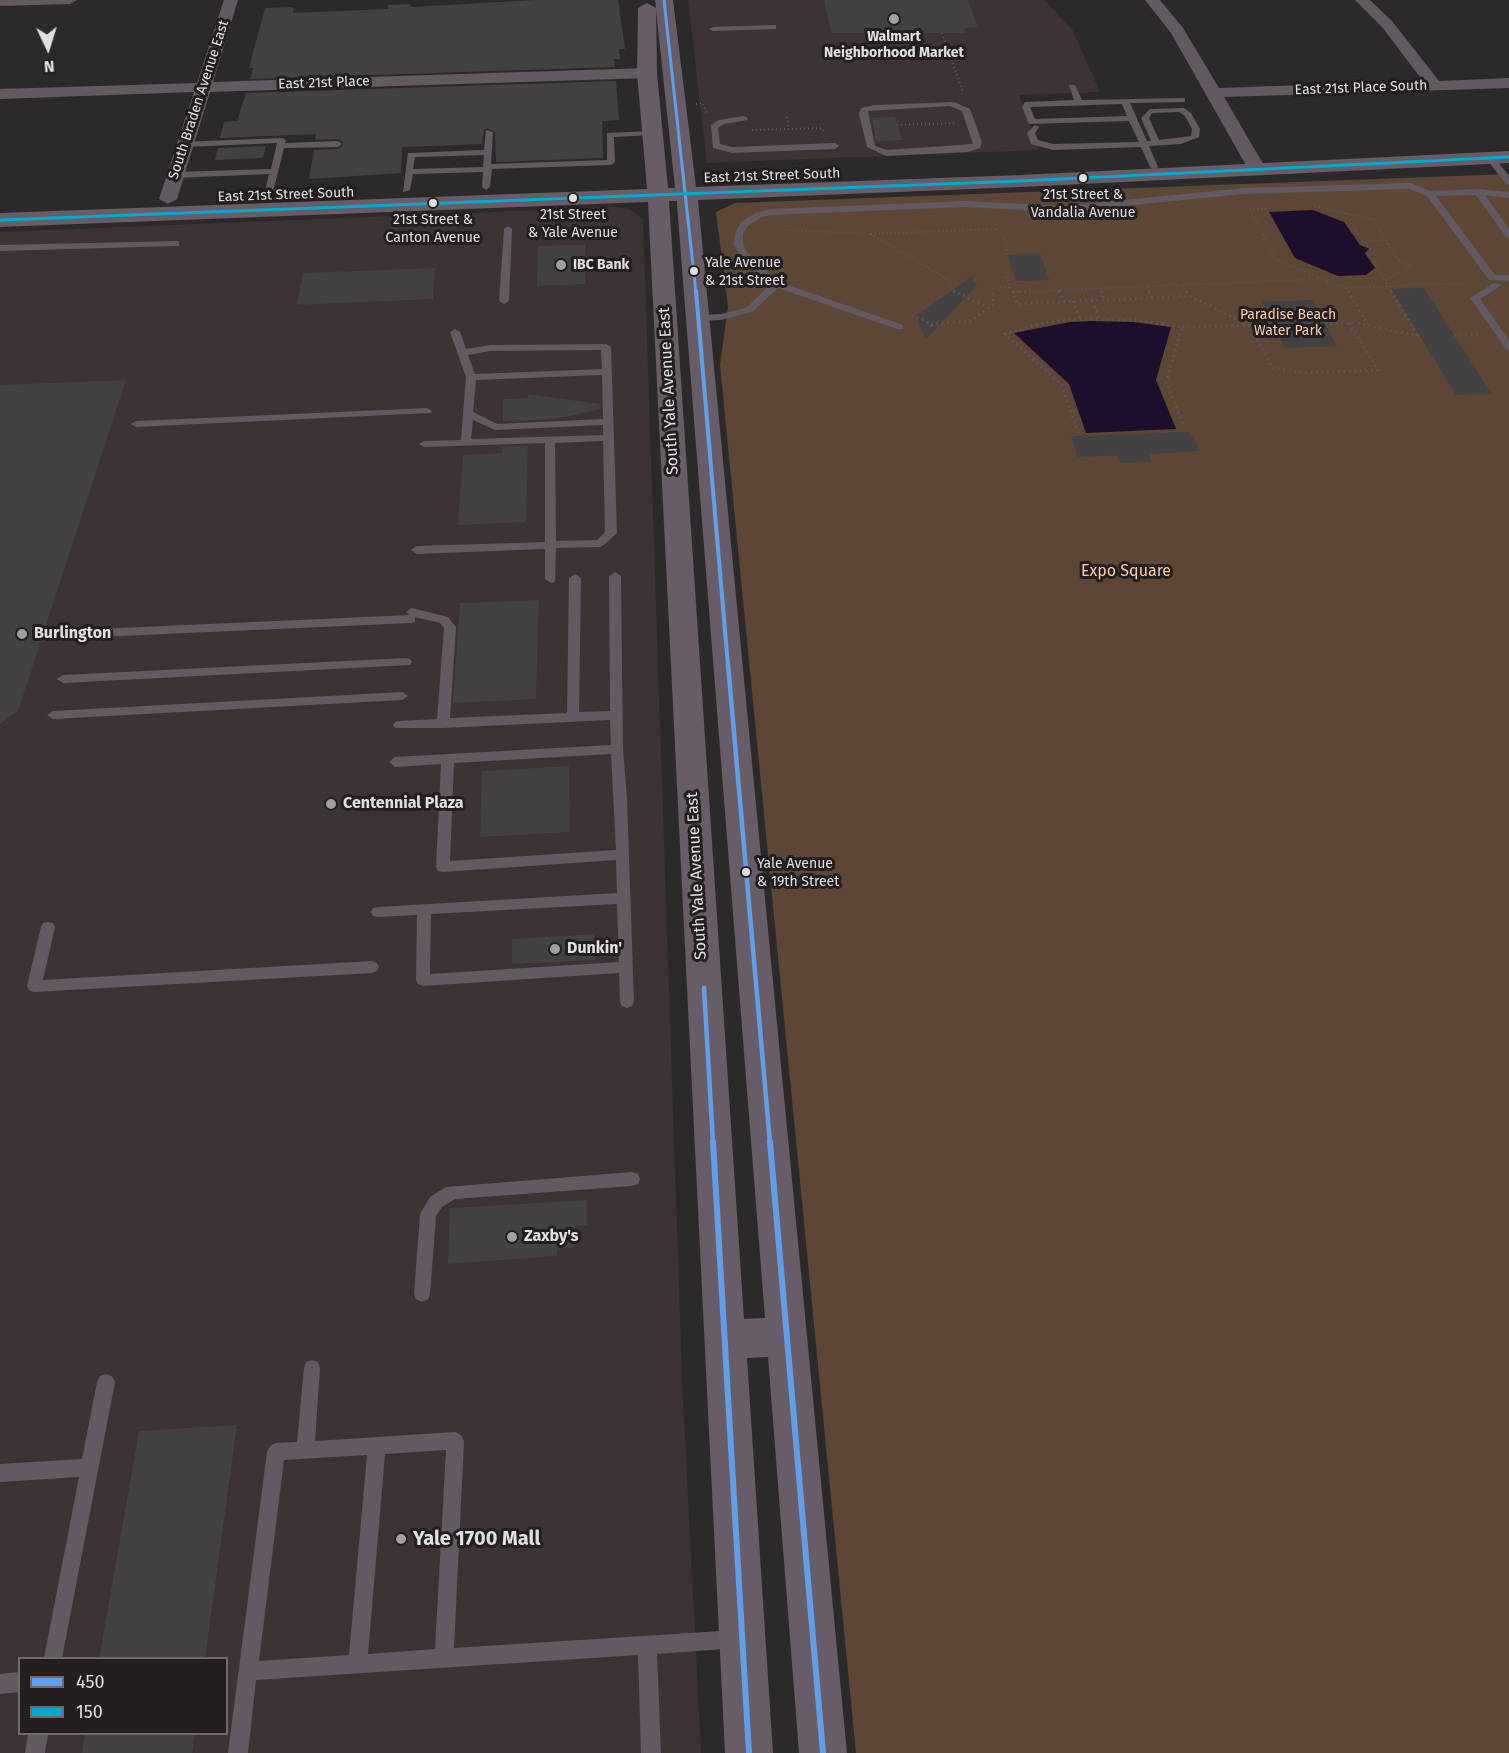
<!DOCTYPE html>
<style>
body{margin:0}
#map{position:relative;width:1509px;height:1753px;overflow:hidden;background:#2c292a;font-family:"Fira Sans",sans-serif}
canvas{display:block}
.legend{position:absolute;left:18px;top:1657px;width:210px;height:78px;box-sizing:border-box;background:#231e20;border:2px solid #6f6b6d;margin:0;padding:8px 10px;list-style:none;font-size:18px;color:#e2dfe0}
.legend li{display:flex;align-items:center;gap:12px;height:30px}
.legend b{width:30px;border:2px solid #6f6b6d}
.north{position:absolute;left:18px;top:18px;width:60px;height:60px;-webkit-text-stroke:4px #231e20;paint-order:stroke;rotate:176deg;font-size:16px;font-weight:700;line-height:24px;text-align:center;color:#e2dfe0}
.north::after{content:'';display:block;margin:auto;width:21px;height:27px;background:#e2dfe0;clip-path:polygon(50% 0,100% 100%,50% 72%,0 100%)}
</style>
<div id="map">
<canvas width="1509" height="1753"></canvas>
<ul class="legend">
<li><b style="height:8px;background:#61a0e8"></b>450</li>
<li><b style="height:8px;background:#00a9ce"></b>150</li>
</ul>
<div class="north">N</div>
</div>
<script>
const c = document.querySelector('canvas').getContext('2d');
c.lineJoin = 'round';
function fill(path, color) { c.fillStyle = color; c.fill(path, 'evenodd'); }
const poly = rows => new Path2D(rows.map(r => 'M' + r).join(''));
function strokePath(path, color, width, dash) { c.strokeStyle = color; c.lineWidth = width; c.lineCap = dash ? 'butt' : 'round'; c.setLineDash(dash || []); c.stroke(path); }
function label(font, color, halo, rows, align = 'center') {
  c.font = font + ' "Fira Sans",sans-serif'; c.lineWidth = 6; c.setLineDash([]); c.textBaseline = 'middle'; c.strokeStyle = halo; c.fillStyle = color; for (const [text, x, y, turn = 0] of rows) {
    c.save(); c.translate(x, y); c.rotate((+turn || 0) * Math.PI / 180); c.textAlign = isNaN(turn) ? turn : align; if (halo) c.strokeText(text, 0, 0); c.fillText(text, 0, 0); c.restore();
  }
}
fill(poly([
 [688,0,1044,0,1072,29,1100,92,1019,95,1039,150,707,163],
 [615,207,629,209,643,219,682,1377,701,1753,0,1753,0,232],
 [20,1658,226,1658,226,1734,20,1734]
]), '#3d3234');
fill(poly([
 [1509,174,1509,1753,856,1753,720,365,728,307,716,212,735,203]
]), '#5c4636');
fill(poly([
 [1313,210,1344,222,1360,245,1369,249,1365,253,1375,268,1366,275,1338,276,1295,258,1269,212],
 [1091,321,1133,322,1171,327,1156,380,1176,429,1086,433,1069,384,1014,333,1070,322]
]), '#1d0e2c');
fill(poly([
 [535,0,618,0,625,49,619,49,620,59,614,59,615,67,250,79,253,68,249,68,265,8,290,7,294,8,293,13,388,9,388,5,409,4,413,7],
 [824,0,968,0,978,27,964,28,966,33,831,33],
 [616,81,619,120,602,121,603,158,496,162,495,132,487,128,484,130,482,144,402,147,401,173,309,179,314,150,338,149,343,146,343,142,338,139,315,140,316,134,220,138,224,122,237,121,246,93],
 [895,117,902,140,876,141,872,118],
 [266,146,263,158,215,160,218,148],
 [585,245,585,284,537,286,538,246],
 [1040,254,1049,280,1016,281,1007,255],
 [435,268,433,299,297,305,303,273],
 [971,277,977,285,926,339,916,316],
 [1424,288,1454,335,1491,393,1456,395,1391,289],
 [1312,300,1337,346,1285,348,1262,302],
 [126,380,18,711,0,724,0,385],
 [528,394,600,404,601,409,556,419,503,421,503,399,528,398],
 [1190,432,1200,451,1149,454,1151,462,1121,463,1118,455,1078,457,1071,436],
 [528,446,526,522,458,525,463,455,502,453,502,447],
 [539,600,536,699,453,703,460,603],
 [569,766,570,832,480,837,482,771],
 [594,934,595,960,512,964,512,939],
 [587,1200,587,1225,575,1226,575,1247,557,1249,557,1256,448,1264,450,1208],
 [237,1425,205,1659,99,1659,139,1431],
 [85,1734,195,1734,192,1753,82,1753]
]), '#434141');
strokePath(poly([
 [942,33,963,92],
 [696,104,703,103,707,115],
 [787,117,789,131],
 [897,125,954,123],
 [752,130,822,128,823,131],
 [1315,206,1374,220,1397,259,1410,266,1385,281,1392,293],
 [1266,209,1250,209,1276,260,1346,288,1349,293],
 [1345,213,1364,244,1375,251,1370,254,1385,281],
 [994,221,1008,246,1003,266,1013,293],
 [785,230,871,234],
 [1362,241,1386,240],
 [1183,285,1187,293],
 [1147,287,1150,293],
 [1346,288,1467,283],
 [1100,289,1102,293],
 [1059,290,1060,293],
 [1013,292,1320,279],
 [955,293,945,278,871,234,997,229],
 [993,293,993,288,1011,287]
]), '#5d575b', 2, [1, 3]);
strokePath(poly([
 [953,291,989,308],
 [1012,291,1017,304,1189,296,1251,326,1272,368,1304,373,1378,370,1349,323],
 [1059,291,1064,302],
 [1101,291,1105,300],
 [1149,291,1152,298],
 [1186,291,1189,296],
 [1348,291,1368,325],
 [1391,291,1418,336],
 [1013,292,1034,291],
 [1073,301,1080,319],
 [1092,301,1099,318],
 [912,315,931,324,933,329],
 [931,324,970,321,993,305,993,291],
 [1182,327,1356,323,1419,336],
 [1454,335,1481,334],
 [1078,433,1062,385,1005,334,1047,322,1080,319,1135,320,1182,327,1166,382,1183,424]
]), '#5d575b', 3, [1.5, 4]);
fill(poly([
 [773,25,776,25,776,29,713,31,709,29,713,27,773,25],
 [1069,85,1075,85,1082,100,1185,98,1185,102,1182,102,1130,103,1147,141,1151,141,1141,118,1150,109,1184,108,1191,113,1200,129,1199,137,1181,144,1149,146,1158,167,1154,170,1150,167,1141,147,1053,150,1031,144,1027,133,1035,125,1039,127,1035,133,1038,140,1053,144,1139,142,1129,121,1029,124,1022,107,1025,102,1074,100,1069,85],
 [1122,104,1127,116,1035,119,1030,107,1122,104],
 [1179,112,1185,116,1192,129,1191,136,1159,140,1149,118,1152,113,1179,112],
 [954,102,970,109,982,142,980,148,967,152,886,156,867,147,859,114,861,108,874,105,954,102],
 [950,106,962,111,973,144,887,150,875,146,868,111,950,106],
 [744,116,748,118,747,120,724,124,718,128,720,144,732,147,835,143,839,146,835,149,732,153,713,148,711,125,719,120,744,116],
 [486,130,493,132,491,164,607,160,607,133,652,131,656,133,652,135,614,137,615,162,611,165,492,169,490,187,486,190,482,187,483,172,413,174,410,190,403,192,408,153,484,150,486,130],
 [484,155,483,167,413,169,415,157,484,155],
 [282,138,286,140,285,143,338,141,342,144,338,147,284,148,272,196,268,199,264,196,269,174,175,178,171,175,175,172,271,169,277,143,185,147,182,146,182,142,282,138],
 [1487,156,1493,156,1509,176,1509,185,1506,184,1487,160,1487,156],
 [1410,183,1431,191,1478,189,1509,192,1509,198,1485,195,1509,229,1509,238,1506,237,1476,195,1436,196,1495,275,1509,275,1509,281,1489,280,1427,196,1409,189,1244,194,1063,212,965,207,771,215,761,217,748,226,743,234,743,244,747,252,779,282,903,325,903,329,897,329,778,288,752,312,721,320,698,321,693,318,698,315,721,314,746,308,771,284,740,255,733,244,735,234,741,222,755,213,771,209,965,201,1063,206,1244,188,1410,183],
 [508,226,512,229,509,301,504,304,499,301,504,229,508,226],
 [176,241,179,242,179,246,0,251,0,245,176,241],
 [1494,283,1502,285,1480,299,1509,340,1509,350,1506,349,1470,298,1494,283],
 [455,329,460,332,466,349,490,345,606,344,611,347,617,533,604,545,600,547,556,548,555,582,551,583,545,579,545,549,417,554,411,550,417,546,545,542,545,443,424,447,419,444,424,441,461,440,466,377,450,332,455,329],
 [601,350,602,369,475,374,468,355,490,351,601,350],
 [602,375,603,419,497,424,473,412,476,380,602,375],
 [473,420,495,430,603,425,603,435,471,439,473,420],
 [603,441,605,532,597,540,556,541,555,443,603,441],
 [427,408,432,411,431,413,136,427,131,424,136,421,427,408],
 [615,572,621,576,623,749,627,798,634,1002,632,1006,627,1008,622,1006,620,1002,619,973,423,986,418,984,416,980,417,915,378,917,373,916,371,912,373,908,378,907,617,893,616,860,443,872,438,871,436,867,441,764,395,767,389,762,395,757,611,745,610,720,443,728,395,728,393,725,395,722,399,721,437,719,444,628,440,623,415,617,415,622,411,623,75,638,69,634,75,630,410,615,406,612,412,608,448,617,456,627,450,718,567,713,569,578,575,574,581,578,579,712,610,711,609,576,615,572],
 [611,754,616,850,450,861,454,763,611,754],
 [617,904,619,962,430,974,431,914,617,904],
 [406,658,410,659,412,662,410,665,63,683,57,679,63,675,406,658],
 [402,692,408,696,402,700,53,719,47,715,53,711,402,692],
 [48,922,53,923,55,927,43,980,372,961,377,963,379,967,377,971,372,973,34,992,29,990,27,986,41,927,43,923,48,922],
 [632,1172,638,1174,640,1179,638,1184,632,1186,455,1199,442,1207,436,1216,430,1294,428,1299,422,1302,416,1299,414,1294,420,1214,430,1197,446,1187,632,1172],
 [312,1360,318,1362,320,1368,315,1441,455,1432,461,1435,464,1441,454,1648,737,1630,744,1632,746,1639,744,1646,737,1648,657,1654,661,1753,641,1753,638,1655,256,1680,248,1753,228,1753,267,1452,270,1446,276,1443,297,1442,304,1368,306,1362,312,1360],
 [446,1450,435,1649,368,1654,385,1454,446,1450],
 [367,1455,349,1655,259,1661,284,1460,367,1455],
 [106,1374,112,1376,115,1382,62,1658,44,1658,79,1477,0,1482,0,1464,82,1459,97,1382,100,1376,106,1374],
 [20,1672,20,1692,0,1694,0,1674,20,1672],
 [28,1734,48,1734,45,1753,25,1753,28,1734]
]), '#635a61');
fill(poly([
 [0,0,77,0,70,4,0,6,0,0],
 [224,0,238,0,213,82,647,68,655,73,647,78,210,92,177,199,168,204,159,199,194,92,0,99,0,89,197,83,224,0],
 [1145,0,1160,0,1183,28,1219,88,1423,81,1382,27,1355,0,1370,0,1392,21,1439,81,1509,78,1509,88,1224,97,1265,167,1256,172,1247,167,1171,33,1145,0]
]), '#635a61');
fill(poly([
 [655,0,673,0,696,187,1021,175,1509,151,1509,163,1021,187,698,200,847,1753,799,1753,768,1357,747,1358,773,1753,725,1753,648,202,0,227,0,213,647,189,637,73,638,8,647,3,656,8,655,0],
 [656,10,675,188,668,188,657,73,656,10],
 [669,201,677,201,677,205,765,1318,744,1319,669,201]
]), '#685c66');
strokePath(poly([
 [664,0,696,293]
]), '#61a0e8', 3);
strokePath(poly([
 [696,291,728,666]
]), '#61a0e8', 4);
strokePath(poly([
 [728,664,770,1143],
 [704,988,713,1143]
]), '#61a0e8', 4.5);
strokePath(poly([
 [713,1142,749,1753],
 [770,1142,823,1753]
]), '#61a0e8', 6);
strokePath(poly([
 [0,220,1021,181,1509,157]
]), '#00a9ce', 3);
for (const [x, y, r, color] of [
 [894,19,6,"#a29fa0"],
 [1083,178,5,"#e2dfe0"],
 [573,198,5,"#e2dfe0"],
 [433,203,5,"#e2dfe0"],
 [561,265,6,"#a29fa0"],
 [694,271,5,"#e2dfe0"],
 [22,634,6,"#a29fa0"],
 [331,804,6,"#a29fa0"],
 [746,872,5,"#e2dfe0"],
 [555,949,6,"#a29fa0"],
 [512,1237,6,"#a29fa0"],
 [401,1539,6,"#a29fa0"]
]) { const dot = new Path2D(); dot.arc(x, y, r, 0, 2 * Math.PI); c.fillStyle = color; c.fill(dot); strokePath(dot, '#231e20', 2); }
label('bold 14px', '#e2dfe0', '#231e20', [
 ["Walmart",894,37],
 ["Neighborhood Market",894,53],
 ["IBC Bank",573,265,"left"]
]);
label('14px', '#e2dfe0', '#231e20', [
 ["East 21st Place",324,83,-2],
 ["East 21st Place South",1361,88,-2],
 ["South Braden Avenue East",199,100,-72],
 ["East 21st Street South",772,176,-2],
 ["East 21st Street South",286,195,-2]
]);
label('14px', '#e2dfe0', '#231e20', [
 ["21st Street &",1083,195],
 ["Vandalia Avenue",1083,213],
 ["21st Street",573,215],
 ["& Yale Avenue",573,233],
 ["21st Street &",433,220],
 ["Canton Avenue",433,238],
 ["Yale Avenue",705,263,"left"],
 ["& 21st Street",705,281,"left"],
 ["Yale Avenue",757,864,"left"],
 ["& 19th Street",757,882,"left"]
]);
label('14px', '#fecca8', '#231e20', [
 ["Paradise Beach",1288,315],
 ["Water Park",1288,331]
]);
label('16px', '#e2dfe0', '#231e20', [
 ["South Yale Avenue East",669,391,-93],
 ["South Yale Avenue East",697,876,-93]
]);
label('16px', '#fecca8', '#231e20', [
 ["Expo Square",1126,572]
]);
label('bold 16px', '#e2dfe0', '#231e20', [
 ["Burlington",34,634],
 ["Centennial Plaza",343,804],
 ["Dunkin'",567,949],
 ["Zaxby's",524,1237]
], 'left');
label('bold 20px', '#e2dfe0', '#231e20', [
 ["Yale 1700 Mall",413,1539]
], 'left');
</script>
